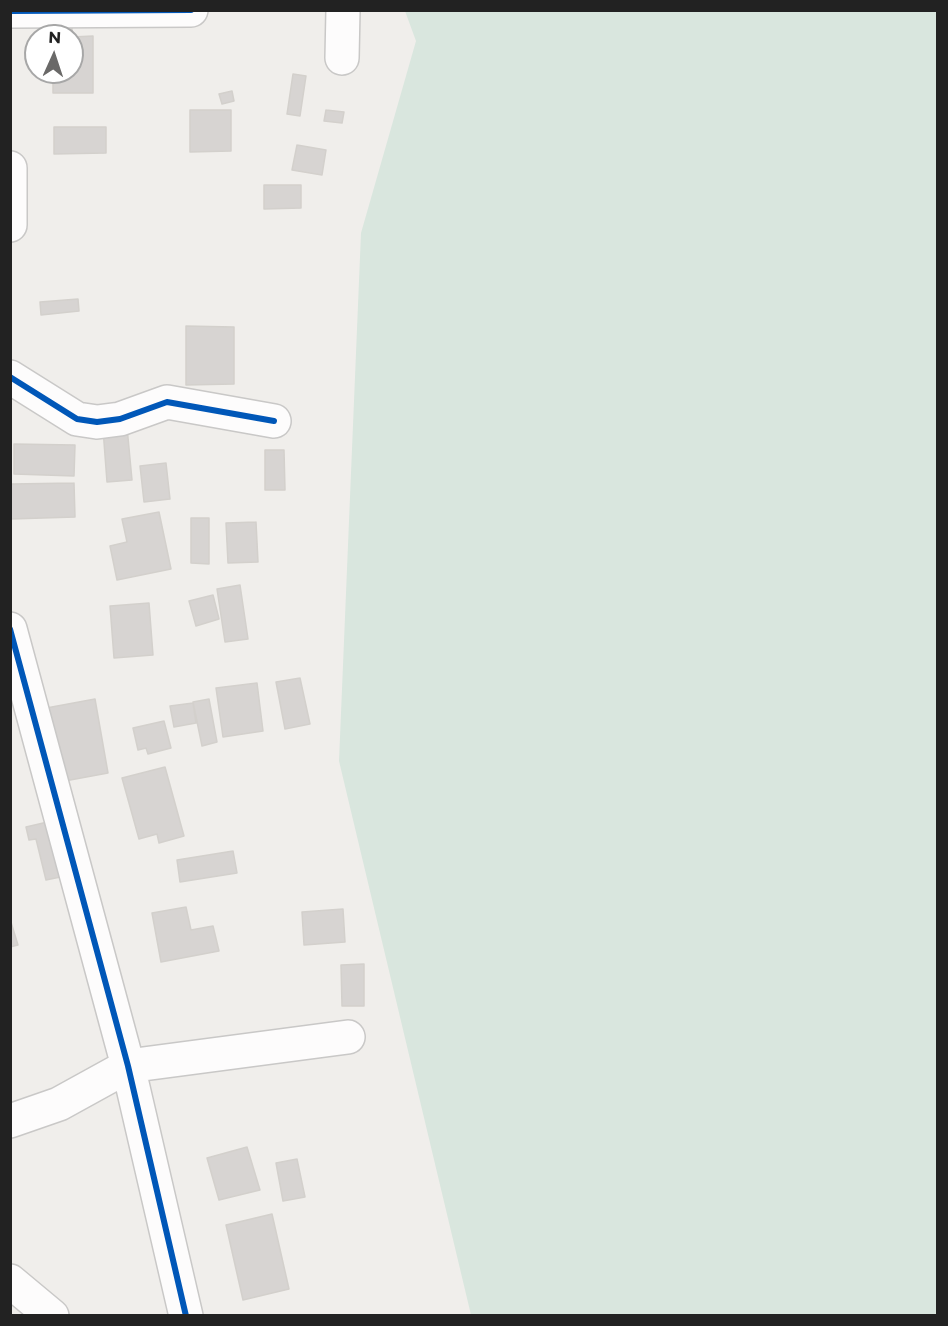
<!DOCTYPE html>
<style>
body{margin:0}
#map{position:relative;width:948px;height:1326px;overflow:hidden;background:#f0eeeb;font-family:Montserrat,sans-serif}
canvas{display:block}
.frame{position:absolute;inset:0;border:12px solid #222;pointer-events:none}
.north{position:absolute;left:24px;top:24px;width:60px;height:60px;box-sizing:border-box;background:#fff;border:2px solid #a7a7a7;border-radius:50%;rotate:3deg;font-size:16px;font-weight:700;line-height:24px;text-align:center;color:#222}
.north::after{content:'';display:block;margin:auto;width:21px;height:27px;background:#6a6968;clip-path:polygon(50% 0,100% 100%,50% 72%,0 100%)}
</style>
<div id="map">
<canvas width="948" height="1326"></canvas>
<div class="frame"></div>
<div class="north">N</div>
</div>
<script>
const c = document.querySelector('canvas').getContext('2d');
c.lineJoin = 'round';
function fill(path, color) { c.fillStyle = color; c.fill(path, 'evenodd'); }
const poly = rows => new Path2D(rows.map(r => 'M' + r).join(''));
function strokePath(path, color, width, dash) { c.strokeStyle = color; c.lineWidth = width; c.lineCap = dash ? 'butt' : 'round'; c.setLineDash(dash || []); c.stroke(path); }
fill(poly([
 [405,11,937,11,937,1315,471,1315,339,761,361,233,416,41]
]), '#d9e6de');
const building = poly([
 [53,26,72,26,72,37,93,36,93,93,53,93,53,72,72,72,72,36,53,36,53,26],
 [293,74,306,76,300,116,287,114,293,74],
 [232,91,234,101,222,104,219,94,232,91],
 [190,110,231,110,231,151,190,152,190,110],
 [326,110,344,112,342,123,324,121,326,110],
 [54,127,106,127,106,153,54,154,54,127],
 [297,145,326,150,322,175,292,170,297,145],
 [264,185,301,185,301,208,264,209,264,185],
 [78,299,79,311,41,315,40,302,78,299],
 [186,326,234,327,234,384,186,385,186,326],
 [127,427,132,480,107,482,103,429,127,427],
 [14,444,75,445,74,476,14,474,14,444],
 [265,450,284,450,285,490,265,490,265,450],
 [166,463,170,499,144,502,140,466,166,463],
 [74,483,75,517,11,519,11,484,74,483],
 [159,512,171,569,117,580,110,546,127,542,122,519,159,512],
 [191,518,209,518,209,564,191,563,191,518],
 [256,522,258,562,228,563,226,523,256,522],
 [240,585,248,639,225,642,217,589,240,585],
 [213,595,219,619,196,626,189,601,213,595],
 [149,603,153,655,114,658,110,606,149,603],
 [300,678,310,724,285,729,276,682,300,678],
 [257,683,263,731,223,737,216,688,257,683],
 [95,699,108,773,54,783,41,709,95,699],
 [209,699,217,742,202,746,193,702,209,699],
 [193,703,196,723,174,727,170,706,193,703],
 [164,721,171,748,148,754,146,748,138,750,133,728,164,721],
 [165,767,184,836,159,843,157,834,139,839,122,778,165,767],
 [56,820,70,875,46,880,36,839,29,840,26,827,56,820],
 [233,851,237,873,180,882,177,860,233,851],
 [186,907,191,930,213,926,219,951,161,962,152,913,186,907],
 [343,909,345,942,304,945,302,912,343,909],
 [10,919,18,945,10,947,10,919],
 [364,964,364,1006,342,1006,341,965,364,964],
 [247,1147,260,1190,219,1200,207,1158,247,1147],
 [297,1159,305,1197,283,1201,276,1163,297,1159],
 [272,1214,289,1289,243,1300,226,1225,272,1214]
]);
fill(building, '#d7d4d2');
strokePath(building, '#d3d0cc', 1.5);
const minor = poly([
 [10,11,191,10],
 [342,58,343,10],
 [10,168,10,225],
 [10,377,77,419,97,422,120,419,167,402,274,421],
 [10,629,128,1066,186,1316],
 [10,1121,59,1104,128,1066,348,1037],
 [10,1281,52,1316]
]);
strokePath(minor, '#c9c8c7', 36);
strokePath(minor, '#fdfcfc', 33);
strokePath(poly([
 [10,11,191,10],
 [10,377,77,419,97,422,120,419,167,402,274,421],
 [10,629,128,1066,186,1316]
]), '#0057b8', 6);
</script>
